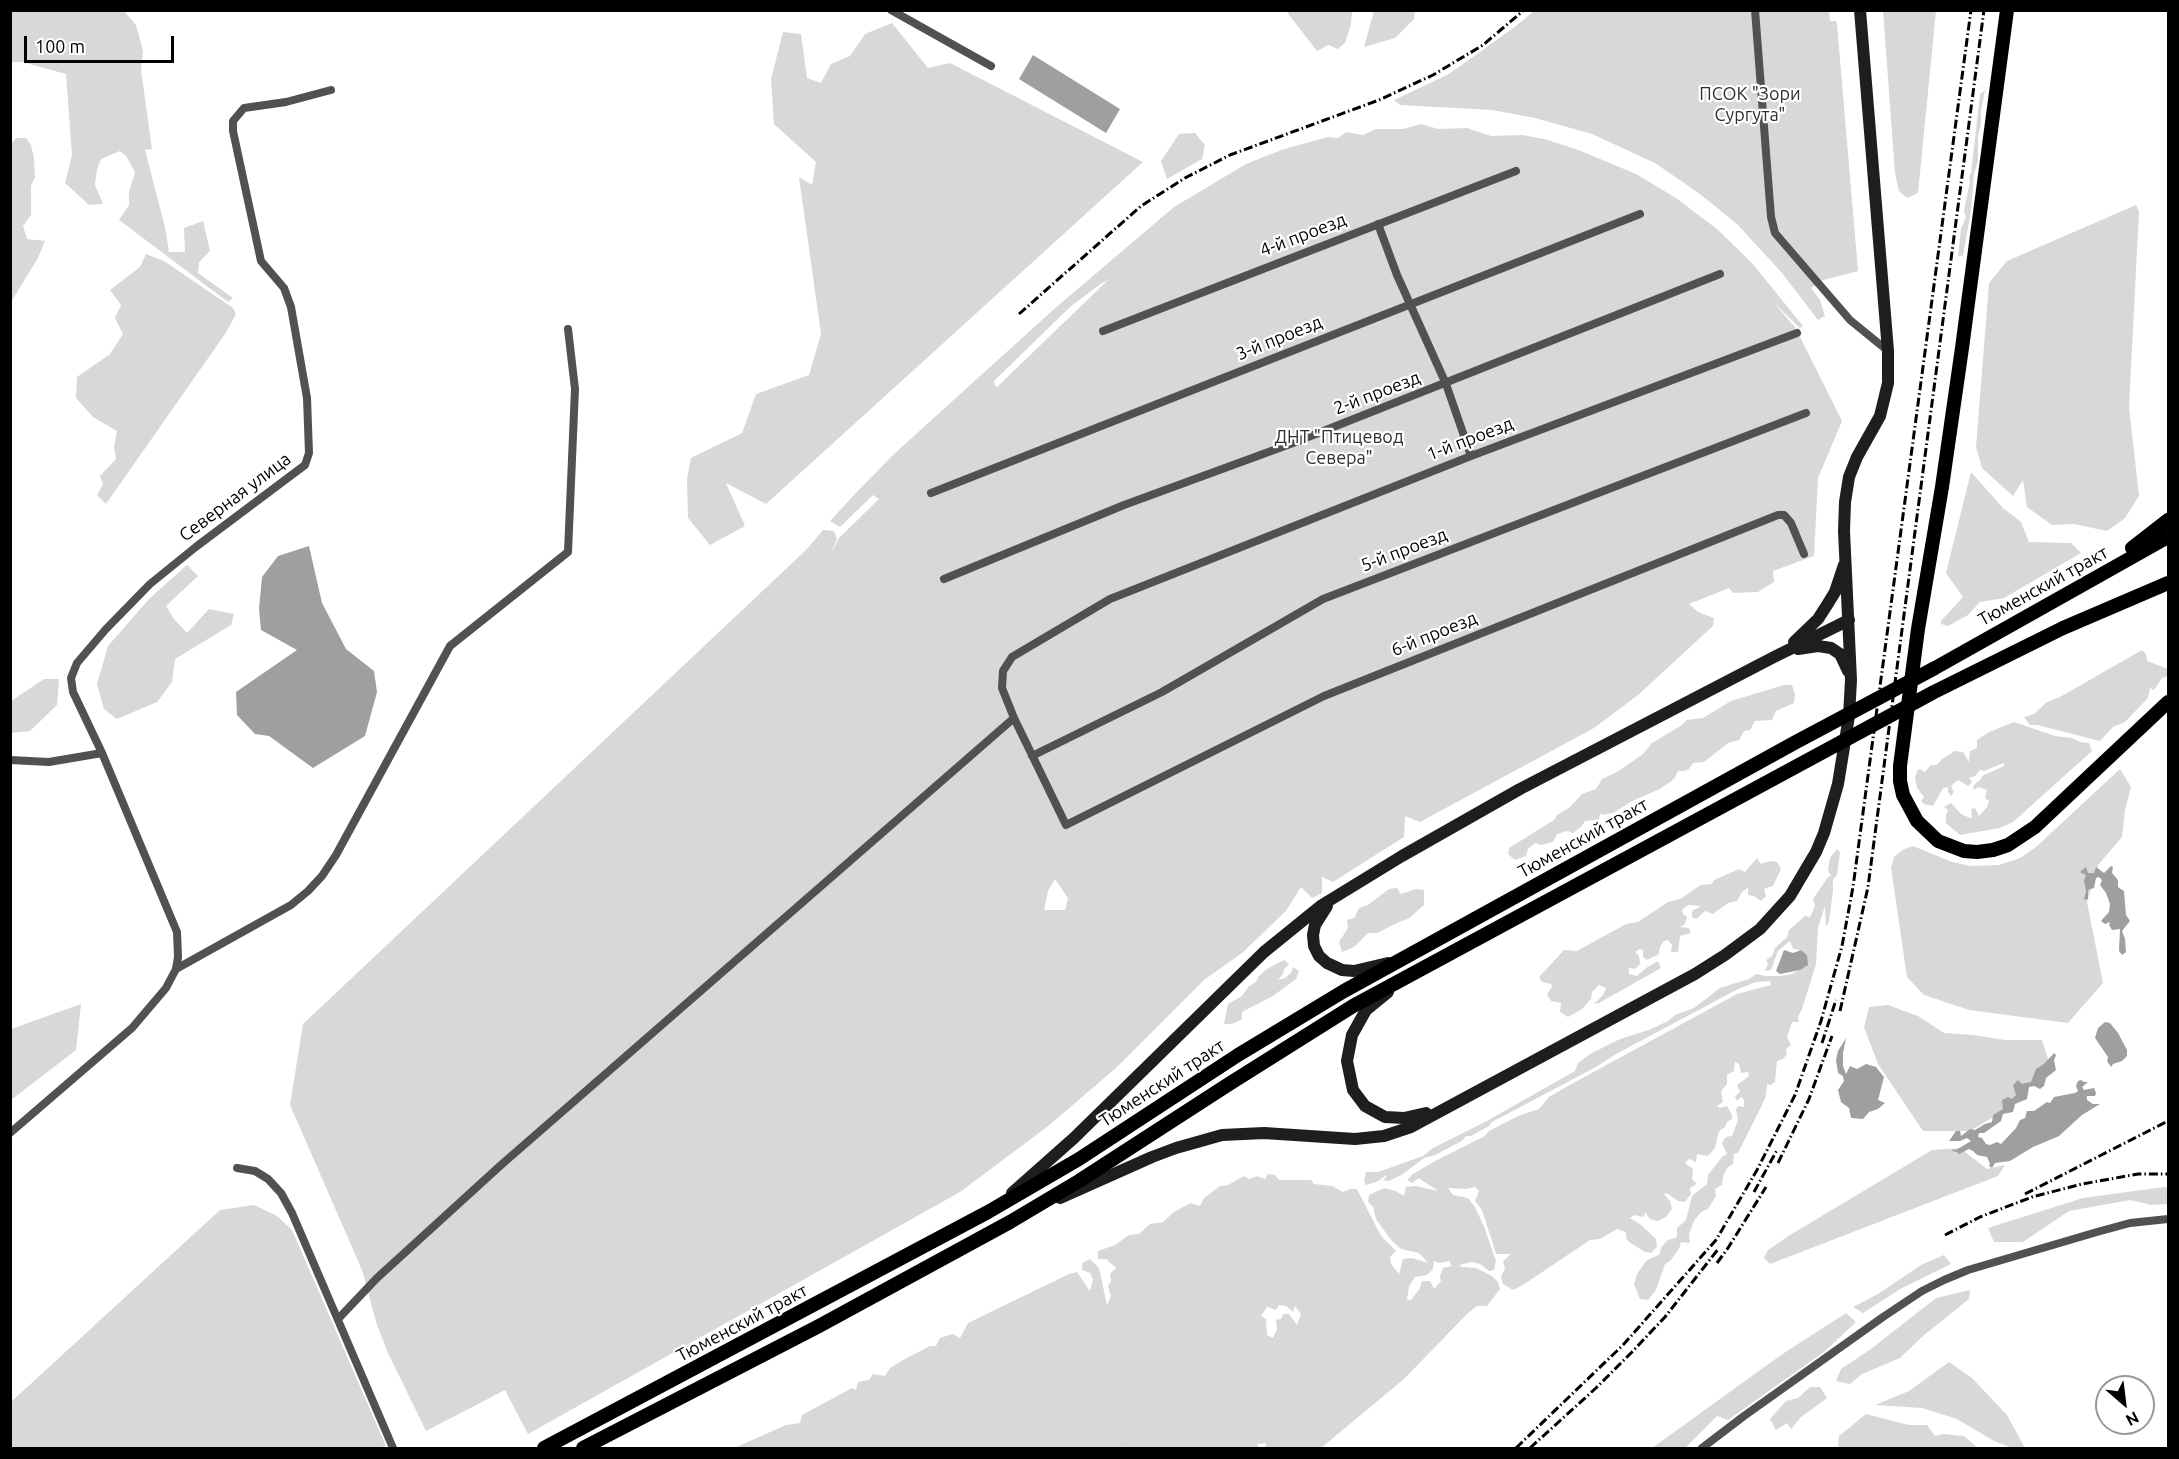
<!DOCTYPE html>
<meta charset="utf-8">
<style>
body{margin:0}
#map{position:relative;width:2179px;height:1459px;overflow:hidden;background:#fff;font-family:Ubuntu,sans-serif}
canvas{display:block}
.frame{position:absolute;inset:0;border:12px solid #000;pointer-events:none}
.north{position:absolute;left:2095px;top:1375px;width:60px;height:60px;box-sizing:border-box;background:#fff;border:2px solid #999;border-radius:50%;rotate:152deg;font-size:16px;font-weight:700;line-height:24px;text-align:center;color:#000}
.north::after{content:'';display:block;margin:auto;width:21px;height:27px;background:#000;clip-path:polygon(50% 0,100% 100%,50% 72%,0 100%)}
.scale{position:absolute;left:24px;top:36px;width:150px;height:27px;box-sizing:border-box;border:3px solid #000;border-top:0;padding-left:8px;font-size:18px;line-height:21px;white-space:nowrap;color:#000;-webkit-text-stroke:4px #fff;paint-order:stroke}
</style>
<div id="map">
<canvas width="2179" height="1459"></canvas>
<div class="frame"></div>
<div class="north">N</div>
<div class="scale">100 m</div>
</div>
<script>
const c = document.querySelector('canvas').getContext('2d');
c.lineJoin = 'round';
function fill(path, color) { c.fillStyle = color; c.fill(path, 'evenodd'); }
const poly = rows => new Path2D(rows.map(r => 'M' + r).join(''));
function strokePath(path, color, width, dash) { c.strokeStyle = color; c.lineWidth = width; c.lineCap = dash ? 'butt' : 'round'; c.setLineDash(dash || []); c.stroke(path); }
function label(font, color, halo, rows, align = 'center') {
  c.font = font + ' Ubuntu,sans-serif'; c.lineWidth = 4.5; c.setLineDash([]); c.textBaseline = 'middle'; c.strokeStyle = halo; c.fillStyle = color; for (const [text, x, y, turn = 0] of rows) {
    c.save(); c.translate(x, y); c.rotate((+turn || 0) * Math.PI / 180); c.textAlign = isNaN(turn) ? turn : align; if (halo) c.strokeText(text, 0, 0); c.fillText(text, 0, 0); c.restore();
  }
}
fill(poly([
 [10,11,124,11,136,25,143,51,141,70,152,149,145,150,165,227,169,252,185,252,184,228,203,221,210,251,199,262,198,273,233,298,228,302,119,220,129,205,129,192,135,172,126,156,120,151,101,159,97,169,95,185,103,204,89,205,65,183,72,155,66,74,22,62,11,62],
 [1286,11,1352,11,1351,24,1345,43,1338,49,1328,45,1317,51],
 [1374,11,1415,11,1414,19,1395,38,1364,47],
 [1534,11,1831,11,1829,11,1830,21,1836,21,1837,24,1858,271,1823,280,1811,288,1820,300,1825,316,1818,320,1782,273,1737,224,1700,194,1655,163,1592,134,1535,118,1492,110,1400,105,1394,100,1449,74,1516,26],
 [1883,11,1936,11,1918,193,1907,198,1899,191,1895,173],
 [892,23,928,68,950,63,1143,162,766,504,726,483,745,526,710,545,688,518,687,479,691,458,742,433,756,394,809,375,821,334,799,177,812,185,816,162,774,124,771,79,783,32,801,34,807,78,821,83,831,64,850,56,865,34],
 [1985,90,1981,111,1981,125,1978,135,1978,161,1974,174,1971,211,1963,256,1958,256,1961,229,1966,217,1964,211,1970,181,1969,177,1971,173,1980,94],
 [1421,124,1438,129,1467,128,1491,136,1523,135,1548,140,1581,151,1636,174,1676,198,1717,229,1752,263,1803,326,1800,328,1773,302,1795,327,1842,421,1818,478,1814,556,1773,571,1774,582,1758,592,1733,593,1729,588,1689,604,1698,612,1714,618,1713,626,1638,695,1594,728,1420,822,1405,816,1404,837,1333,882,1322,877,1322,893,1312,898,1301,887,1286,911,1242,953,1204,980,1116,1068,1047,1127,960,1192,528,1434,505,1390,426,1431,388,1353,377,1325,362,1270,290,1105,303,1024,806,550,823,530,834,531,837,539,829,557,839,538,879,499,873,495,840,527,830,521,854,495,894,454,1053,310,1174,207,1246,164,1284,149,1328,137,1338,138,1346,132,1363,135,1376,129,1403,129],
 [1109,279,997,387,996,387,994,381,1070,307,1099,285],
 [1055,879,1068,898,1065,910,1044,910,1048,891],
 [1195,133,1205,145,1202,159,1167,179,1161,161,1179,134],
 [16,138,26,138,31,145,34,158,35,177,31,186,31,215,23,226,27,239,45,241,38,258,11,302,10,146],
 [2136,205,2139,211,2129,407,2139,496,2125,518,2107,531,2074,524,2052,525,2027,507,2023,480,2013,496,1982,468,1976,447,1989,283,2007,261],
 [146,254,164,261,233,308,236,314,225,334,106,504,97,495,103,484,100,476,116,459,114,447,117,431,93,417,76,398,77,377,110,354,123,334,115,318,121,305,110,290,140,267],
 [1971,472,2003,508,2021,522,2029,542,2071,543,2081,553,2004,598,1980,602,1968,615,1948,626,1941,624,1941,621,1963,597,1946,573],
 [187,565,198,576,166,606,174,619,187,633,209,609,234,614,231,625,175,659,172,682,157,702,117,719,104,709,97,684,108,646,150,598],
 [2142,650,2146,654,2147,661,2168,669,2168,676,2162,678,2154,690,2150,688,2148,698,2125,722,2113,727,2100,741,2037,725,2030,725,2024,717,2034,714,2047,702,2060,697],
 [44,679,59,679,57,705,30,731,11,733,11,701],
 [1784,685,1792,685,1795,694,1794,703,1776,711,1772,720,1755,721,1750,730,1744,731,1739,740,1728,743,1704,762,1693,763,1689,769,1684,771,1678,771,1674,779,1660,789,1632,801,1613,813,1603,815,1600,813,1599,820,1585,821,1581,827,1573,833,1567,831,1557,834,1553,842,1541,845,1535,843,1528,849,1526,856,1515,860,1508,854,1509,848,1554,820,1557,815,1570,807,1582,794,1596,789,1602,779,1617,772,1643,754,1652,743,1682,725,1687,720,1703,718,1731,701],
 [2014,722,2055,736,2072,738,2080,742,2089,743,2092,751,2013,822,2000,828,1960,835,1946,823,1946,815,1948,810,1944,807,1951,803,1961,814,1970,818,1972,817,1971,809,1975,808,1979,816,1987,807,1989,801,1985,798,1987,790,1979,787,1973,790,1974,785,1981,779,1982,776,2004,766,2004,763,1984,771,1980,770,1975,776,1969,778,1972,782,1968,786,1958,780,1951,786,1954,792,1951,796,1948,792,1948,787,1943,788,1933,806,1924,804,1921,801,1924,797,1917,788,1915,777,1918,770,1920,769,1925,772,1931,765,1937,765,1942,759,1955,751,1963,752,1969,762,1970,751,1977,748,1977,740,1989,732],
 [2120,769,2131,787,2125,810,2122,837,2098,865,2087,902,2103,983,2068,1023,1969,1010,1924,995,1907,977,1891,868,1894,857,1904,849,1913,846,1952,862,1971,866,1999,865,2020,858,2036,847],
 [1837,849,1840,852,1837,875,1833,880,1833,891,1829,921,1826,927,1825,906,1818,927,1816,964,1802,1009,1798,1017,1799,1022,1792,1022,1787,1037,1791,1045,1786,1049,1787,1054,1783,1059,1777,1061,1775,1082,1771,1085,1767,1084,1766,1096,1761,1107,1738,1153,1734,1154,1733,1164,1727,1168,1723,1177,1722,1185,1715,1189,1716,1196,1708,1209,1701,1212,1694,1221,1689,1234,1690,1243,1681,1242,1679,1249,1670,1261,1665,1264,1656,1290,1648,1300,1640,1299,1634,1284,1637,1274,1646,1261,1660,1254,1661,1247,1668,1240,1677,1237,1677,1228,1686,1220,1692,1196,1707,1184,1708,1175,1722,1157,1727,1154,1722,1143,1726,1137,1732,1136,1738,1120,1736,1110,1738,1106,1744,1107,1744,1100,1741,1097,1737,1101,1735,1096,1740,1092,1737,1085,1749,1076,1748,1072,1741,1073,1739,1064,1735,1062,1734,1071,1727,1075,1727,1084,1721,1091,1723,1102,1717,1106,1720,1108,1727,1106,1732,1115,1732,1119,1727,1122,1725,1127,1719,1131,1715,1148,1708,1156,1697,1154,1696,1162,1689,1159,1685,1163,1693,1169,1692,1179,1697,1184,1690,1188,1691,1194,1685,1202,1678,1201,1668,1194,1663,1193,1670,1201,1672,1209,1666,1217,1658,1221,1650,1219,1645,1212,1644,1217,1634,1215,1630,1218,1640,1224,1656,1239,1657,1247,1651,1253,1645,1252,1629,1242,1626,1238,1626,1232,1617,1229,1600,1239,1590,1240,1523,1285,1513,1290,1503,1284,1501,1277,1505,1268,1503,1261,1511,1254,1496,1254,1482,1210,1475,1201,1479,1191,1475,1187,1466,1189,1448,1188,1453,1195,1468,1198,1475,1207,1485,1229,1496,1261,1494,1270,1489,1271,1480,1264,1472,1262,1459,1265,1462,1267,1476,1268,1492,1276,1498,1282,1500,1289,1487,1306,1477,1306,1467,1314,1404,1379,1321,1448,1265,1448,1266,1443,1257,1444,1259,1448,1130,1448,1127,1446,1126,1448,734,1448,786,1425,800,1423,802,1415,852,1388,856,1390,858,1382,869,1380,873,1374,885,1376,890,1368,903,1360,930,1346,936,1346,940,1338,953,1334,960,1338,968,1323,1069,1274,1077,1272,1090,1291,1093,1279,1090,1273,1082,1270,1082,1263,1090,1259,1099,1268,1107,1305,1111,1296,1108,1286,1111,1281,1110,1274,1116,1268,1106,1259,1098,1259,1098,1251,1115,1245,1129,1235,1139,1234,1150,1224,1163,1222,1174,1212,1191,1203,1200,1206,1204,1198,1220,1186,1228,1185,1244,1176,1249,1179,1257,1176,1265,1179,1268,1174,1275,1175,1279,1180,1311,1180,1314,1184,1332,1186,1343,1192,1350,1189,1357,1189,1381,1236,1396,1251,1390,1257,1391,1264,1399,1274,1403,1259,1412,1258,1428,1263,1419,1253,1401,1249,1391,1240,1376,1219,1373,1207,1368,1202,1369,1195,1384,1188,1396,1191,1404,1196,1406,1187,1416,1186,1438,1191,1419,1178,1412,1183,1407,1180,1413,1174,1435,1161,1485,1136,1489,1131,1518,1116,1539,1109,1549,1097,1566,1087,1737,994,1771,985,1770,981,1756,982,1738,989,1616,1054,1596,1067,1492,1122,1489,1126,1471,1136,1466,1136,1462,1141,1435,1155,1424,1158,1403,1174,1389,1181,1383,1180,1387,1176,1386,1175,1378,1181,1366,1185,1364,1181,1366,1172,1378,1172,1423,1156,1433,1148,1485,1122,1575,1071,1578,1063,1592,1053,1620,1039,1649,1030,1668,1021,1675,1015,1694,1008,1720,988,1749,979,1756,974,1766,976,1780,976,1792,974,1807,965,1807,955,1801,950,1793,949,1790,941,1778,951,1771,970,1765,971,1768,964,1766,960,1772,956,1775,948,1787,937,1789,930,1805,916,1810,917,1815,906,1813,899,1828,877,1831,876,1828,870,1830,858],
 [1434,1261,1439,1263,1449,1261,1452,1266,1443,1268,1440,1276,1441,1281,1434,1289,1430,1281,1422,1281,1420,1288,1411,1300,1407,1300,1409,1286,1415,1277,1427,1275,1433,1269],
 [1279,1305,1286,1306,1293,1312,1295,1306,1301,1314,1297,1325,1289,1314,1283,1314,1281,1319,1276,1320,1277,1329,1273,1338,1267,1335,1266,1319,1261,1316,1267,1307,1276,1310],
 [1757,858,1761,864,1771,861,1777,862,1781,869,1773,886,1764,889,1766,896,1761,901,1754,896,1748,895,1748,888,1742,892,1737,901,1728,903,1713,914,1705,911,1696,919,1692,917,1692,911,1701,906,1688,905,1682,910,1683,914,1687,917,1685,924,1680,927,1689,928,1691,933,1680,936,1678,952,1671,952,1672,945,1668,940,1664,941,1660,947,1659,954,1647,960,1643,957,1643,950,1639,949,1635,952,1639,956,1640,964,1635,969,1629,968,1629,974,1637,976,1646,968,1658,961,1661,968,1599,1003,1594,1004,1603,995,1606,988,1599,985,1592,992,1591,999,1582,1009,1568,1017,1560,1012,1561,1003,1551,1001,1547,994,1552,987,1551,984,1542,982,1539,977,1564,950,1577,951,1626,924,1638,922,1668,902,1680,899,1701,885,1712,884,1714,880,1739,869,1745,872],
 [1397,888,1401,894,1416,889,1424,890,1424,905,1408,919,1399,922,1377,933,1368,933,1354,947,1342,952,1339,942,1348,928,1347,920,1354,918,1359,908,1368,905,1389,889],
 [1284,960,1289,964,1284,969,1283,974,1278,980,1285,978,1291,973,1293,967,1299,971,1296,979,1273,996,1242,1012,1242,1019,1232,1024,1224,1024,1228,1004,1242,996,1249,986,1256,982,1258,977,1267,969],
 [81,1004,76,1050,11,1100,11,1029],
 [1888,1005,1918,1016,1944,1033,1973,1035,2005,1040,2042,1040,2049,1062,2023,1093,1997,1115,1970,1131,1923,1131,1878,1064,1864,1027,1869,1007],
 [1960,1148,1987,1169,2005,1165,1998,1176,1770,1264,1764,1258,1768,1250,1790,1235,1932,1150],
 [2164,1187,2168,1188,2168,1204,2151,1205,2130,1200,2069,1211,2023,1242,1994,1242,1988,1228,2083,1198],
 [254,1205,277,1216,292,1230,386,1446,381,1448,11,1448,11,1402,220,1210],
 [1944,1255,1951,1264,1902,1288,1863,1313,1853,1307,1878,1294,1921,1265],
 [1970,1290,1969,1299,1923,1336,1900,1358,1862,1374,1850,1384,1836,1381,1841,1369,1871,1349,1936,1298],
 [1846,1313,1856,1322,1824,1352,1728,1420,1717,1416,1685,1448,1652,1448,1781,1355],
 [1949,1362,1972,1378,2007,1415,2025,1448,2012,1448,1994,1441,1957,1419,1922,1408,1875,1405,1909,1391],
 [1810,1387,1820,1387,1827,1398,1801,1417,1791,1429,1787,1423,1776,1430,1770,1419,1786,1401,1798,1398],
 [1866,1414,1909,1425,1927,1425,1935,1436,1943,1434,1964,1436,1978,1448,1843,1448,1838,1446,1839,1436]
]), '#d8d8d8');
fill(poly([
 [1033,55,1120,109,1106,133,1019,79],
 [309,546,322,603,346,649,374,671,377,692,365,736,313,768,269,736,255,734,237,715,236,692,297,650,261,630,259,609,262,577,278,556],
 [2111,866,2113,867,2112,873,2118,880,2118,887,2124,891,2126,915,2130,921,2122,931,2125,939,2126,952,2122,955,2119,951,2120,929,2112,930,2109,925,2110,922,2105,924,2101,921,2109,912,2110,904,2106,893,2100,885,2102,880,2099,877,2096,878,2094,888,2088,890,2088,899,2084,900,2086,891,2084,881,2086,875,2080,872,2086,867,2088,873,2094,873,2096,867,2104,873],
 [1784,950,1793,953,1801,950,1807,955,1808,965,1800,970,1780,974,1776,971],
 [2105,1022,2110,1023,2118,1033,2127,1050,2127,1056,2122,1061,2113,1064,2111,1067,2107,1061,2108,1057,2095,1038,2098,1028],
 [1846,1038,1843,1053,1843,1066,1846,1074,1850,1066,1857,1069,1866,1064,1876,1067,1884,1077,1878,1100,1885,1103,1878,1109,1869,1112,1863,1119,1851,1118,1849,1108,1841,1102,1838,1090,1844,1081,1843,1076,1838,1073,1836,1060,1838,1051],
 [2054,1053,2056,1055,2054,1060,2056,1070,2046,1078,2044,1086,2040,1089,2034,1086,2029,1087,2027,1099,2015,1104,2013,1112,2003,1114,2001,1121,1984,1133,1979,1133,1978,1137,1982,1138,1986,1144,1990,1145,1997,1142,2001,1144,2016,1128,2020,1120,2025,1118,2027,1111,2034,1111,2047,1102,2050,1103,2054,1097,2075,1093,2078,1091,2076,1086,2078,1081,2081,1080,2084,1082,2088,1082,2082,1087,2084,1090,2094,1088,2096,1093,2095,1096,2087,1096,2087,1100,2093,1104,2100,1104,2082,1115,2059,1136,2033,1147,2010,1161,1995,1163,1992,1168,1989,1166,1990,1164,1987,1157,1977,1155,1973,1151,1969,1149,1959,1154,1957,1152,1952,1151,1954,1149,1956,1150,1971,1141,1967,1138,1960,1141,1949,1141,1956,1131,1960,1131,1961,1136,1970,1129,1975,1130,1985,1124,1992,1122,1993,1115,2003,1109,2002,1100,2008,1097,2012,1099,2016,1095,2013,1085,2018,1080,2022,1084,2031,1082,2036,1069,2044,1064]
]), '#9f9f9f');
strokePath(poly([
 [891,10,991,66],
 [1755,10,1771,217,1775,233,1850,320,1888,351],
 [1378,224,1397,275,1446,384,1471,456],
 [1103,331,1516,171],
 [1797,333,1471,456,1110,599,1012,657,1003,671,1002,688,1014,718,1066,825,1324,696,1778,515,1784,515,1791,523,1804,554],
 [931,493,1640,214],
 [944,579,1124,505,1293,443,1720,274],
 [1032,756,1162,692,1323,599,1806,413],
 [10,760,49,762,102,753],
 [176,969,291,905,308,891,322,876,336,855,450,646,568,552,575,389,568,329],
 [10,1133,132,1028,166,988,176,969,178,957,177,932,102,753,73,692,71,678,77,663,106,629,150,584,197,546,305,465,309,453,307,398,291,307,284,288,261,261,233,131,233,121,244,108,286,102,331,90],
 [237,1168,255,1171,268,1179,281,1193,292,1213,393,1448],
 [338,1319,377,1278,501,1165,1014,718],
 [1702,1448,1744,1416,1883,1317,1922,1291,1944,1280,1968,1270,2097,1232,2130,1223,2168,1219]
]), '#515151', 8);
strokePath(poly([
 [1794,642,1818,619,1827,605,1835,592,1844,565],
 [1798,649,1818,646,1831,648,1840,654,1848,671],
 [1327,906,1315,925,1313,935,1314,946,1319,956,1327,963,1342,970,1354,971,1388,963],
 [1388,992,1366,1010,1352,1035,1347,1061,1353,1090,1365,1106,1385,1117,1404,1118,1426,1113],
 [1012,1193,1074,1138,1264,952,1322,905,1402,856,1520,789,1774,657,1849,620],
 [1060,1198,1152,1157,1176,1148,1222,1135,1264,1133,1355,1139,1384,1136,1411,1127,1695,974,1725,955,1760,929,1790,896,1816,852,1824,833,1838,784,1849,716,1851,680,1844,531,1845,502,1849,477,1857,457,1880,416,1888,383,1888,351,1860,10]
]), '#1e1e1e', 12);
strokePath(poly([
 [2132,548,2168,520],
 [544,1448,988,1212,1079,1159,1238,1055,1344,991,1796,742,1935,668,2168,537],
 [583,1448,819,1326,1010,1222,1079,1181,1229,1084,1353,1006,1934,692,2063,628,2168,583]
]), '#000', 14);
strokePath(poly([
 [2007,10,1962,348,1942,487,1918,629,1900,766,1900,781,1903,795,1917,821,1938,841,1964,851,1977,852,1993,850,2008,845,2035,827,2168,702]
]), '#000', 14);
strokePath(poly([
 [1019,314,1141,206,1185,178,1230,155,1379,100,1433,75,1483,45,1524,10],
 [1840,1011,1868,887,1984,10],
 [1822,1043,1836,1000],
 [1778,1163,1809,1099,1832,1036],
 [1754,1192,1777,1150],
 [2025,1194,2168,1121],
 [1945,1235,1980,1217,2032,1197,2082,1184,2138,1174,2168,1174],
 [1717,1263,1728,1248,1766,1187],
 [1516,1448,1623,1345,1716,1240,1757,1170,1795,1095,1821,1021,1842,946,1853,887,1971,10],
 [1530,1448,1596,1388,1632,1352,1665,1317,1719,1248]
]), '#000', 3, [9, 3, 1.5, 3]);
label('18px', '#2f2f2f', '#fff', [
 ["ПСОК \"Зори",1750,94],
 ["Сургута\"",1750,115],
 ["ДНТ \"Птицевод",1339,437],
 ["Севера\"",1339,458]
]);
label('18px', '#000', '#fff', [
 ["4-й проезд",1303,235,-21],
 ["3-й проезд",1279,338,-22],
 ["2-й проезд",1377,393,-21],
 ["1-й проезд",1470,439,-21],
 ["Северная улица",235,497,-37],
 ["5-й проезд",1404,550,-21],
 ["Тюменский тракт",2043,586,-29],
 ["6-й проезд",1434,634,-22],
 ["Тюменский тракт",1583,838,-29],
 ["Тюменский тракт",1162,1083,-33],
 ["Тюменский тракт",742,1323,-28]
]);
</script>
